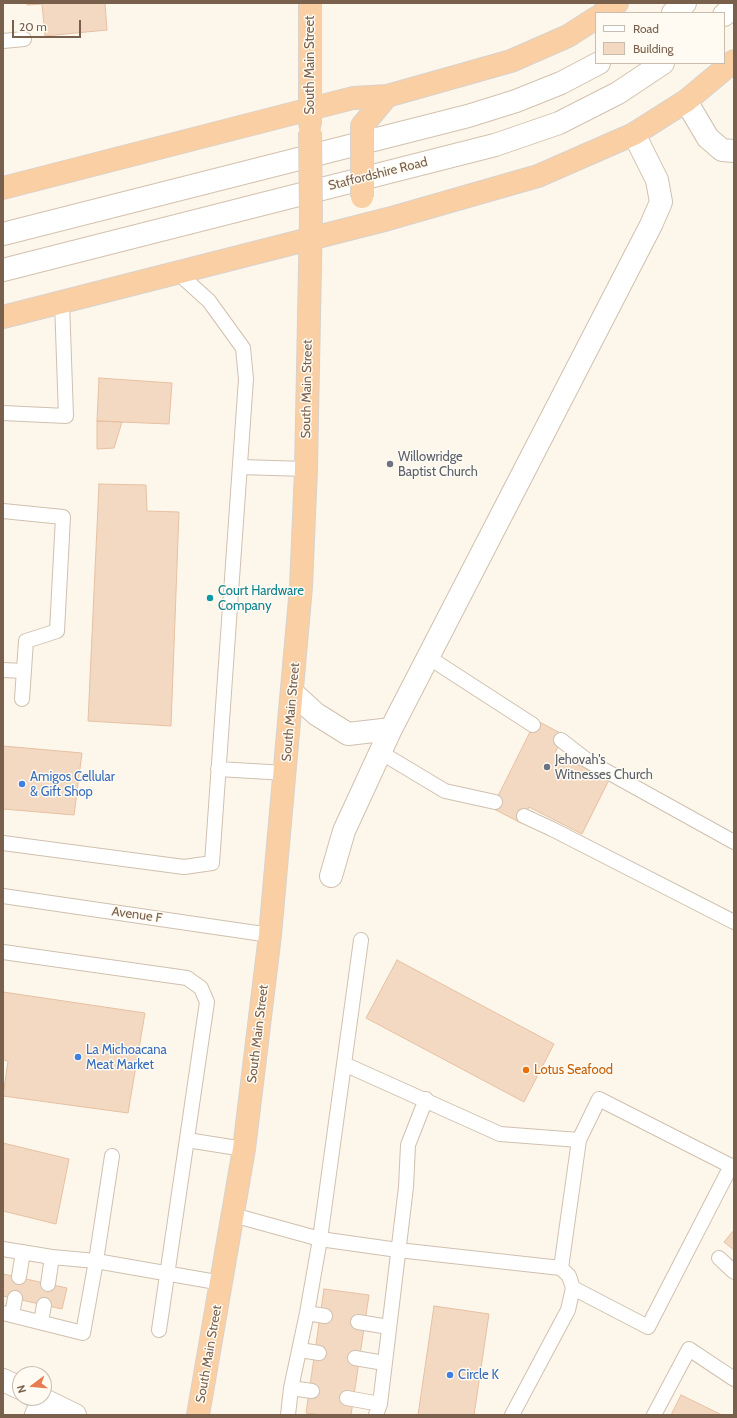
<!DOCTYPE html>
<style>
body{margin:0}
#map{position:relative;width:737px;height:1418px;overflow:hidden;background:#fdf7eb;font-family:Cabin,sans-serif}
canvas{display:block}
.frame{position:absolute;inset:0;border:4px solid #79604d;pointer-events:none}
.legend{position:absolute;left:595px;top:12px;width:130px;height:52px;box-sizing:border-box;background:#fffbf2;border:1px solid #c9bdb0;margin:0;padding:5px 7px;list-style:none;font-size:12px;color:#79604d}
.legend li{display:flex;align-items:center;gap:8px;height:20px}
.legend b{width:20px;border:1px solid #c9bdb0}
.north{position:absolute;left:12px;top:1366px;width:40px;height:40px;box-sizing:border-box;background:#fffbf2;border:1px solid #c9bdb0;border-radius:50%;rotate:254deg;font-size:11px;font-weight:700;line-height:16px;text-align:center;color:#79604d}
.north::after{content:'';display:block;margin:auto;width:14px;height:18px;background:#e77c50;clip-path:polygon(50% 0,100% 100%,50% 72%,0 100%)}
.scale{position:absolute;left:12px;top:20px;width:69px;height:18px;box-sizing:border-box;border:2px solid #79604d;border-top:0;padding-left:5px;font-size:12px;line-height:14px;white-space:nowrap;color:#79604d;-webkit-text-stroke:3px #fffbf2;paint-order:stroke}
</style>
<div id="map">
<canvas width="737" height="1418"></canvas>
<div class="frame"></div>
<ul class="legend">
<li><b style="height:5px;background:#fff"></b>Road</li>
<li><b style="height:11px;background:#f3d9c2"></b>Building</li>
</ul>
<div class="north">N</div>
<div class="scale">20 m</div>
</div>
<script>
const c = document.querySelector('canvas').getContext('2d');
c.lineJoin = 'round';
function fill(path, color) { c.fillStyle = color; c.fill(path, 'evenodd'); }
const poly = rows => new Path2D(rows.map(r => 'M' + r).join(''));
function strokePath(path, color, width, dash) { c.strokeStyle = color; c.lineWidth = width; c.lineCap = dash ? 'butt' : 'round'; c.setLineDash(dash || []); c.stroke(path); }
function label(font, color, halo, rows, align = 'center') {
  c.font = font + ' Cabin,sans-serif'; c.lineWidth = 3; c.setLineDash([]); c.textBaseline = 'middle'; c.strokeStyle = halo; c.fillStyle = color; for (const [text, x, y, turn = 0] of rows) {
    c.save(); c.translate(x, y); c.rotate((+turn || 0) * Math.PI / 180); c.textAlign = isNaN(turn) ? turn : align; if (halo) c.strokeText(text, 0, 0); c.fillText(text, 0, 0); c.restore();
  }
}
const building = poly([
 [27,3,105,3,107,30,45,36,42,4,27,5,27,3],
 [99,378,172,383,169,424,97,421,99,378],
 [97,421,122,422,114,448,97,449,97,421],
 [99,484,146,485,147,511,179,512,171,726,88,721,99,484],
 [536,720,564,735,555,753,609,780,582,834,529,807,521,823,492,808,536,720],
 [3,746,82,753,74,815,3,809,3,746],
 [397,960,554,1044,524,1102,366,1018,397,960],
 [3,992,145,1013,128,1113,3,1096,8,1061,3,1060,3,992],
 [3,1143,69,1159,56,1224,3,1211,3,1143],
 [734,1230,734,1250,724,1242,734,1230],
 [3,1274,67,1288,62,1309,3,1296,3,1274],
 [324,1289,369,1295,351,1415,323,1415,306,1413,324,1289],
 [434,1306,489,1314,474,1415,418,1415,434,1306],
 [681,1395,722,1415,671,1415,681,1395]
]);
fill(building, '#f3d9c2');
strokePath(building, '#e6c0a2', 1);
const service = poly([
 [3,41,24,39],
 [3,413,66,416,62,302],
 [240,467,306,469],
 [3,511,63,517,57,631,26,641,22,699],
 [428,657,533,725],
 [3,670,24,671],
 [561,740,588,761,734,842],
 [380,752,445,791,495,802],
 [218,769,286,773],
 [524,816,552,829,734,922],
 [3,843,184,867,212,863,246,379,243,348,209,301,177,272],
 [3,896,270,935],
 [3,952,187,978,201,988,207,1002,159,1330],
 [344,1064,500,1134,579,1140,561,1268],
 [187,1140,244,1149],
 [233,1215,320,1239,398,1250,561,1268,569,1276,573,1288,568,1310,512,1415],
 [3,1249,52,1257,96,1261,112,1156],
 [719,1258,734,1272],
 [19,1277,23,1252],
 [48,1284,52,1257],
 [573,1288,648,1327,731,1166,599,1099,579,1140],
 [3,1313,83,1333,96,1261,222,1283],
 [307,1313,325,1316],
 [12,1315,15,1298],
 [41,1322,44,1305],
 [358,1322,389,1327],
 [300,1350,319,1353],
 [355,1358,384,1363],
 [291,1388,312,1391],
 [347,1398,380,1404],
 [288,1415,291,1388,307,1313,320,1239,361,940],
 [376,1415,380,1404,406,1187,408,1145,426,1099],
 [654,1415,689,1349,734,1379]
]);
const minor = poly([
 [686,101,708,138,722,150,734,151],
 [293,693,316,714,348,734,391,729],
 [331,876,344,831,391,729,651,225,661,202,657,180,634,134],
 [36,1415,43,1399]
]);
const tertiary = poly([
 [3,1380,20,1388],
 [40,1398,75,1415]
]);
const secondary = poly([
 [673,13,685,3],
 [724,15,734,5],
 [3,234,468,116,516,101,561,83,599,63],
 [3,270,495,145,559,123,618,93,663,63]
]);
const trunk = poly([
 [603,13,617,3],
 [310,123,310,3],
 [362,126,387,96],
 [3,188,353,98,387,96,511,61,568,36,596,18],
 [3,317,388,219,538,176,634,134,686,101,734,61],
 [198,1415,244,1149,270,935,301,587,306,469,311,216]
]);
strokePath(service, '#d0c0af', 16);
strokePath(minor, '#d0c0af', 24);
strokePath(tertiary, '#d0c0af', 24);
strokePath(secondary, '#d3c1ad', 24);
strokePath(trunk, '#d9d2cd', 24);
strokePath(service, '#fff', 14);
strokePath(minor, '#fff', 22);
strokePath(tertiary, '#fff', 22);
strokePath(secondary, '#fff', 22);
strokePath(trunk, '#f9cfa3', 22);
const trunkBridge = poly([
 [310,132,311,216],
 [362,197,362,126]
]);
strokePath(trunkBridge, '#d9d2cd', 24, []);
strokePath(trunkBridge, '#f9cfa3', 22);
for (const [x, y, r, color] of [
 [390,464,4,"#6b7280"],
 [210,598,4,"#0f9aa8"],
 [547,767,4,"#6b7280"],
 [22,784,4,"#3f7fe0"],
 [78,1057,4,"#3f7fe0"],
 [526,1070,4,"#e8710a"],
 [450,1375,4,"#3f7fe0"]
]) { const dot = new Path2D(); dot.arc(x, y, r, 0, 2 * Math.PI); c.fillStyle = color; c.fill(dot); strokePath(dot, '#fffbf2', 1.5); }
label('13px', '#79604d', '#fffbf2', [
 ["South Main Street",310,65,-90],
 ["Staffordshire Road",378,174,-14],
 ["South Main Street",307,389,-89],
 ["South Main Street",291,712,-85],
 ["Avenue F",137,915,8],
 ["South Main Street",258,1034,-83],
 ["South Main Street",209,1354,-80]
]);
label('13px', '#5b616d', '#fffbf2', [
 ["Willowridge",398,457],
 ["Baptist Church",398,472],
 ["Jehovah's",555,760],
 ["Witnesses Church",555,775]
], 'left');
label('13px', '#0d838f', '#fffbf2', [
 ["Court Hardware",218,591],
 ["Company",218,606]
], 'left');
label('13px', '#366cbe', '#fffbf2', [
 ["Amigos Cellular",30,777],
 ["& Gift Shop",30,792],
 ["La Michoacana",86,1050],
 ["Meat Market",86,1065],
 ["Circle K",458,1375]
], 'left');
label('13px', '#c56008', '#fffbf2', [
 ["Lotus Seafood",534,1070]
], 'left');
</script>
